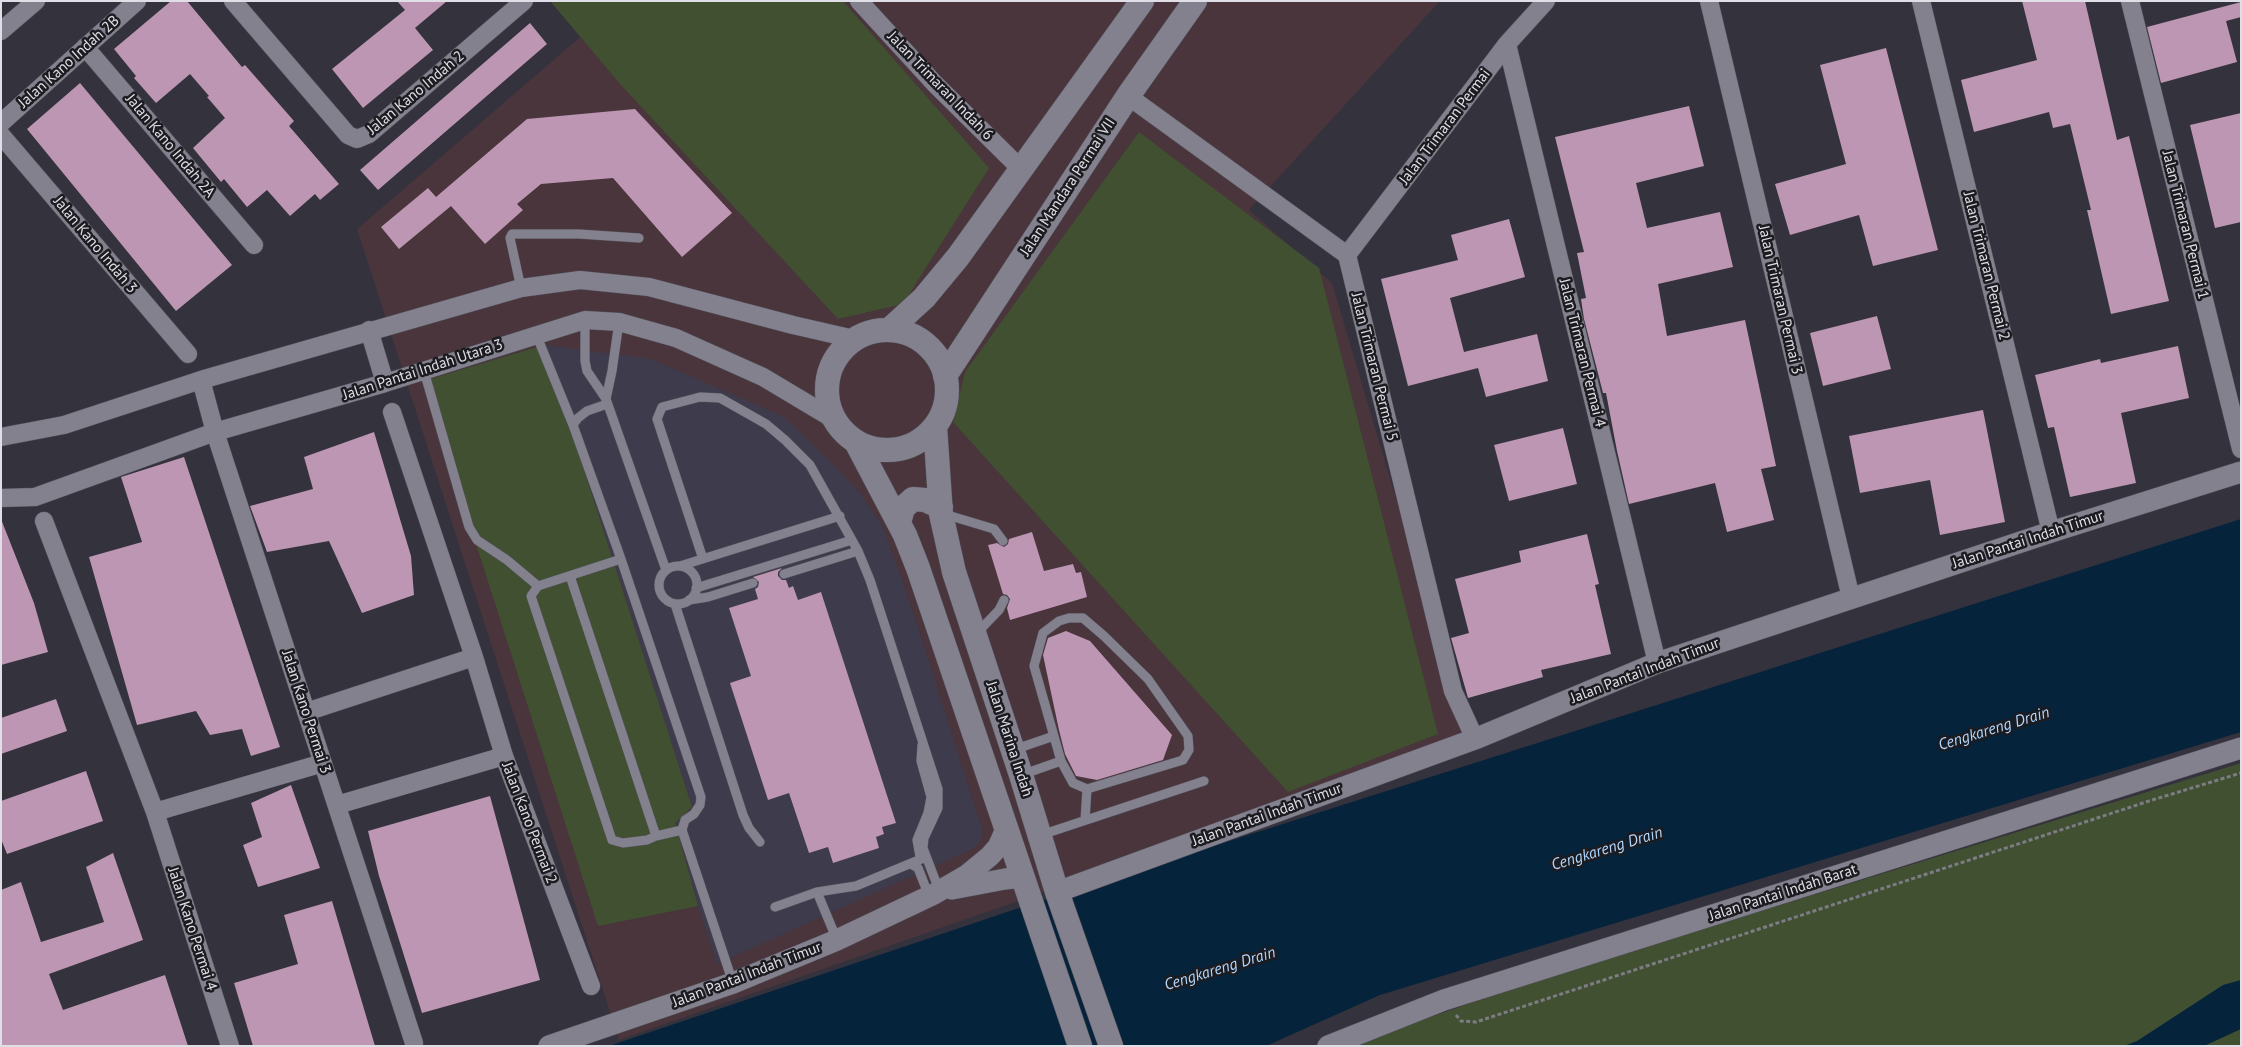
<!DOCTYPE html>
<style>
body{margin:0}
#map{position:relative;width:2242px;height:1047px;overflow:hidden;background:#34323d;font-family:"PT Sans",sans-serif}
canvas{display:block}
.frame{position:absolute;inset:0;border:2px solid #e0dfe7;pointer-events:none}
</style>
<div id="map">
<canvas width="2242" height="1047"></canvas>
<div class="frame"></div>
</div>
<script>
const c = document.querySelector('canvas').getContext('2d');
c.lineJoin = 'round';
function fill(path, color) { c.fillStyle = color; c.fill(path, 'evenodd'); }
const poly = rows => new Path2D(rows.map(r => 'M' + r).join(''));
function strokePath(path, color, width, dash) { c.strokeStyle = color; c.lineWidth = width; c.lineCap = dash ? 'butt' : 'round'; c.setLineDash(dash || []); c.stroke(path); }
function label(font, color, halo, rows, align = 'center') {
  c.font = font + ' "PT Sans",sans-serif'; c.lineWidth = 5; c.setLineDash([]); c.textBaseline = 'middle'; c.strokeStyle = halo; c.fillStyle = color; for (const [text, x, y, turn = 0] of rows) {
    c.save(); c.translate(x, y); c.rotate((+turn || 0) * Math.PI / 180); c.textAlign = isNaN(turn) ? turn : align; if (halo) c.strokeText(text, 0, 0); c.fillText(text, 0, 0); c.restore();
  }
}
fill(poly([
 [810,1,1440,1,1249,210,1332,283,1469,744,619,1040,357,229,599,21]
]), '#49353b');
fill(poly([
 [544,345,651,359,784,417,832,463,858,491,882,525,910,603,983,832,980,841,972,849,717,964,698,906,675,823,692,807]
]), '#3e3b4c');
fill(poly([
 [550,1,843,1,989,168,903,304,838,319,621,85],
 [1139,132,1319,268,1438,734,1288,792,953,422,965,372],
 [544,345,692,807,675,823,698,906,598,926,424,381],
 [2241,763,2241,1046,1348,1046,1531,982]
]), '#405031');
fill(poly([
 [2241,519,2241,732,1380,995,1266,1046,609,1046,1019,908],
 [2241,980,2241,1029,2204,1046,2124,1046,2137,1041,2223,985]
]), '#06233c');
fill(poly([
 [171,1,187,1,242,67,245,65,294,121,289,126,339,184,320,200,315,194,290,216,267,190,247,207,224,179,221,182,193,148,225,118,207,97,209,96,190,74,156,103,134,78,136,76,114,49],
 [397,1,447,1,415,28,433,50,363,108,332,69,405,10],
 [2022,1,2085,1,2117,140,2129,136,2169,301,2111,314,2087,210,2091,210,2070,124,2053,128,2049,112,1974,132,1961,80,2037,60],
 [2241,2,2241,17,2226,21,2237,62,2161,83,2147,27],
 [530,23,547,44,378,190,360,170],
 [1886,48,1938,250,1873,266,1859,215,1790,235,1775,184,1846,164,1820,65],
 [80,83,232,265,176,311,27,129],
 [1689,106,1704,166,1636,183,1647,228,1720,212,1733,267,1658,284,1667,336,1745,320,1776,466,1761,469,1774,520,1727,532,1715,483,1629,504,1617,451,1606,393,1603,393,1584,319,1581,299,1586,298,1577,253,1584,252,1555,137],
 [635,109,732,213,682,257,613,178,541,184,517,204,523,210,485,244,451,206,399,249,381,227,428,188,436,197,527,119],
 [2241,113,2241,222,2215,228,2190,125],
 [1509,219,1525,277,1450,298,1464,352,1537,334,1548,381,1486,397,1478,368,1408,386,1381,279,1458,260,1451,235],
 [1877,316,1891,369,1823,386,1810,333],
 [2178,346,2189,398,2121,413,2136,483,2070,497,2054,427,2048,428,2035,375,2100,359,2101,363],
 [1983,410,2005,522,1940,535,1930,480,1860,493,1849,436],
 [1563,428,1577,484,1509,501,1494,445],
 [374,432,411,556,414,595,362,613,329,541,267,552,250,506,313,489,304,457],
 [184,457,280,747,251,756,242,729,210,735,196,711,137,725,89,557,142,542,121,477],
 [1,519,34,603,48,652,1,665],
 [1032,532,1044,571,1073,564,1076,573,1081,572,1087,597,1010,620,1007,608,1010,599,1007,595,1003,594,988,545,997,543,1004,547,1008,544,1009,539],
 [1587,534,1599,584,1595,585,1611,654,1541,670,1543,677,1468,698,1451,638,1469,633,1455,579,1521,562,1519,551],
 [782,568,778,572,778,576,782,580,786,580,789,588,793,586,798,600,821,592,896,823,882,827,884,834,876,837,879,848,833,863,828,847,809,853,789,793,768,800,730,683,751,676,729,608,758,599,755,589,758,587,759,582,753,577],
 [1066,631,1090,641,1172,735,1163,760,1097,780,1076,776,1065,754,1059,730,1043,655,1048,638],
 [56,699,67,731,1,754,1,718],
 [86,771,103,821,7,854,1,839,1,801],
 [291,785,320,868,258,887,243,845,262,837,251,803],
 [490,796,540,980,422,1013,379,876,368,831],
 [113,853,143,940,49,974,63,1010,165,975,188,1046,1,1046,1,890,21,882,41,942,104,922,86,867],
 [332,901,375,1046,253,1046,234,983,298,964,284,915]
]), '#bc96b2');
const service = poly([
 [521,288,510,238,512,234,579,234,639,238],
 [585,320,585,361,587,371,606,399,666,570],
 [536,334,573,425],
 [424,371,469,527,477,540,507,560,538,586],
 [606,399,612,371,619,322],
 [607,404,587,411,578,418,573,425,621,559,701,797,700,805,694,814,685,820,682,830,733,983],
 [944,514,994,529,1003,541],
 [703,559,657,419,662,407,700,397,720,398,766,424,785,440,810,465,858,551,870,580,938,789,938,808,924,838,923,848,939,890],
 [680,566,840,516],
 '659 585a19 19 0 1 1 38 0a19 19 0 1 1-38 0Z',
 [784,574,858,551],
 [570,576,656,836,647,840,623,843,612,840,531,596,538,586,621,559],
 [696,588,852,540],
 [689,600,708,597,753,583],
 [675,604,743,815,749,828,760,842],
 [1069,618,1083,618,1104,636,1148,679,1188,736,1189,750,1183,760,1087,789,1073,783,1061,761,1034,666,1043,633,1059,621,1069,618],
 [976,634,999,610,1004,600],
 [1013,750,1054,736],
 [1021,775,1061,761],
 [1085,820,1087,789],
 [1041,835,1204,781],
 [656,836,682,830],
 [920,857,917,840,928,813,931,797,921,761,922,745],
 [911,864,918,868,929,896],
 [817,892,837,940],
 [775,907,817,892,856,886,926,857]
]);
const minor = poly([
 [233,1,348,135,357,139,369,134,524,1],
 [859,1,935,84,1022,170],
 [1709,1,1851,598],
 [1921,1,2051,532],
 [2130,1,2241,449],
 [1,31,36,1],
 [1507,44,1657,663],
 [85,47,254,245],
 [1128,96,1347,255,1453,691,1475,739],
 [1,123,137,1],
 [1,135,188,354],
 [1347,255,1507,44,1546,1],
 [369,330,385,383],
 [201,380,215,432,414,1043],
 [392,412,474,657,504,756,591,986],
 [1,437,64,425,201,380,521,288,580,280,649,287,793,325,854,339],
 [1,498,35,497,215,432,385,383,585,320,619,322,676,338,763,377,835,420],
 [44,521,155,812,230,1046],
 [306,712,474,657],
 [337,805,504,756],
 [155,812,323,763]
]);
const tertiary = poly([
 [952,889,1005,879,1023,877],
 [1057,892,1475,739,1657,663,2051,532,2241,472],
 [549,1046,733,983,837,940,934,894,967,875,990,856,998,847,1006,829],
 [1328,1046,1444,1000,2241,748]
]);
const secondary = poly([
 [889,330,924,298,958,257,1142,1],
 '827 390a60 60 0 1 1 120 0a60 60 0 1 1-120 0Z',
 [945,376,1128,96,1195,1],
 [935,426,941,514,954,572,1021,775,1057,892,1111,1046],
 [856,442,905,535,918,568,1080,1046],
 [899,523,903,508,913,499,925,500,941,507]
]);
strokePath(service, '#53515b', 10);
strokePath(minor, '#53515b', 19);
strokePath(tertiary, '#53515b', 22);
strokePath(secondary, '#53515b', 25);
strokePath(poly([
 [1456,1015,1461,1021,1476,1022,2149,801,2241,773]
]), '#7d7c85', 3, [4, 2.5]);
strokePath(service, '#83818e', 9);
strokePath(minor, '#83818e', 18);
strokePath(tertiary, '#83818e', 21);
strokePath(secondary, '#83818e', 24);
label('15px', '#e0dfe7', '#1c1b20', [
 ["Jalan Kano Indah 2B",69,62,-42],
 ["Jalan Trimaran Indah 6",940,86,46],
 ["Jalan Kano Indah 2",416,93,-40],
 ["Jalan Trimaran Permai",1445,127,-53],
 ["Jalan Kano Indah 2A",170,146,50],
 ["Jalan Mandara Permai VII",1068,187,-57],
 ["Jalan Trimaran Permai 1",2185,225,76],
 ["Jalan Kano Indah 3",95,245,50],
 ["Jalan Trimaran Permai 2",1986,266,76],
 ["Jalan Trimaran Permai 3",1780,300,77],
 ["Jalan Trimaran Permai 4",1582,353,76],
 ["Jalan Trimaran Permai 5",1374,367,76],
 ["Jalan Pantai Indah Utara 3",423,370,-18],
 ["Jalan Pantai Indah Timur",2028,540,-18],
 ["Jalan Pantai Indah Timur",1645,671,-21],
 ["Jalan Kano Permai 3",306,712,72],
 ["Jalan Marina Indah",1009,739,72],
 ["Jalan Pantai Indah Timur",1267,815,-20],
 ["Jalan Kano Permai 2",529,823,69],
 ["Jalan Pantai Indah Barat",1783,893,-18],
 ["Jalan Kano Permai 4",192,929,72],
 ["Jalan Pantai Indah Timur",747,975,-21]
]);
label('italic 16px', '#aed6fe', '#1c1b20', [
 ["Cengkareng Drain",1994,729,-17],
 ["Cengkareng Drain",1607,849,-17],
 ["Cengkareng Drain",1220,969,-17]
]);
</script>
